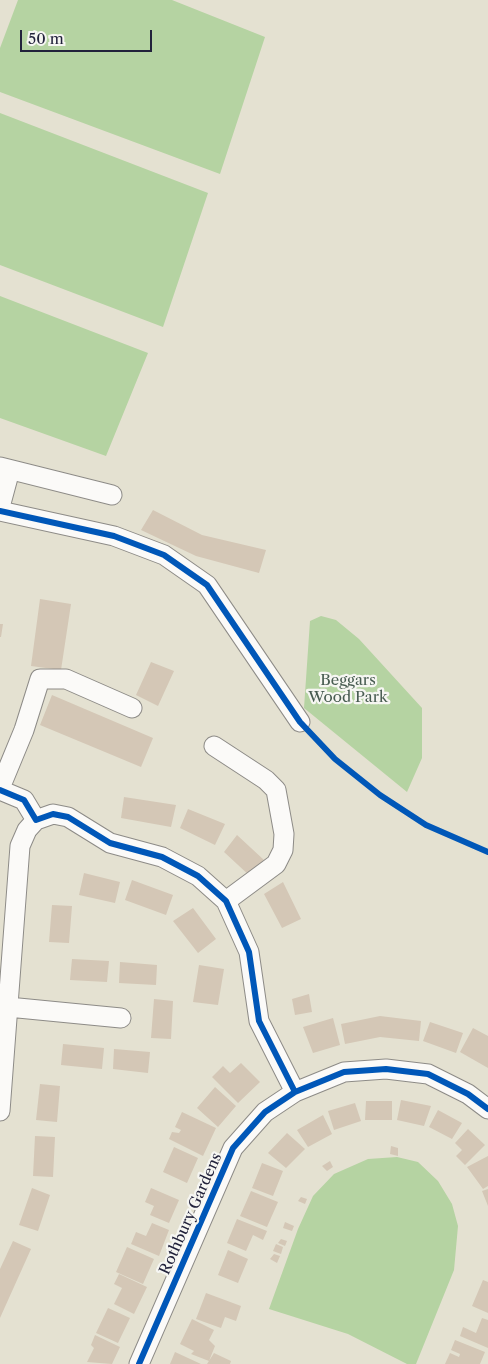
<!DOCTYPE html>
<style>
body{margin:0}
#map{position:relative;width:488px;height:1364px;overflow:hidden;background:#e4e1d1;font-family:"Libre Caslon Text",serif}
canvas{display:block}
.scale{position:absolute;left:20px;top:30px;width:132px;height:22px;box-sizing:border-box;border:2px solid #22223b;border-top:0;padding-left:6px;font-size:15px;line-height:18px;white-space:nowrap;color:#22223b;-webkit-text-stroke:4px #f6f6f2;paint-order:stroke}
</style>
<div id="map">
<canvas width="488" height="1364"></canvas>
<div class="scale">50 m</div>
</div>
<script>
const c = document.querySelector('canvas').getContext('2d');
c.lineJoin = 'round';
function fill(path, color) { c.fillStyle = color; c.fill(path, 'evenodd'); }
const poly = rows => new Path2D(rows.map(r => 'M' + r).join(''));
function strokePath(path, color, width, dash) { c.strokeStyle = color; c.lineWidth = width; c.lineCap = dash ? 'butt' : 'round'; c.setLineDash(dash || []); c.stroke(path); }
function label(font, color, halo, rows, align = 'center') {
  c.font = font + ' "Libre Caslon Text",serif'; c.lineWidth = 4.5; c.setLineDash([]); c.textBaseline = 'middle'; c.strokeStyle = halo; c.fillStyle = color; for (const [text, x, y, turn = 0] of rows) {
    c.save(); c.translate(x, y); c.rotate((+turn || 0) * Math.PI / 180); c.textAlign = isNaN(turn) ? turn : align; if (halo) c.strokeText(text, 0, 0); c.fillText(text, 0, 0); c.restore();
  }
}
fill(poly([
 [18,0,172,0,265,37,220,174,0,92,0,48],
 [0,113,208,193,163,327,0,265],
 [0,296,148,353,106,456,0,418],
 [321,616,336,620,359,639,422,708,422,758,407,792,304,708,310,621],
 [397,1157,418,1162,438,1181,452,1204,458,1226,454,1270,416,1364,407,1364,348,1334,269,1309,298,1229,313,1196,334,1174,368,1159]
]), '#b5d3a2');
fill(poly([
 [153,510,202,535,266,550,259,573,196,556,141,530],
 [40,599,71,604,61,670,31,666],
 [0,624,3,624,1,637,0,637],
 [151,662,174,671,158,706,136,695],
 [52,695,153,738,141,767,40,725],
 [124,797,176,805,171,827,121,818],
 [188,809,225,824,215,845,180,828],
 [237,835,264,860,251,877,224,852],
 [84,873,120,882,115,903,79,895],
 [132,880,173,895,166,915,125,900],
 [283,882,301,919,282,928,264,894],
 [52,905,72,906,69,943,49,942],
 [193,908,216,939,198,953,173,921],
 [72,959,109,961,107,982,70,980],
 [120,962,157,965,156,985,119,983],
 [199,965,224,969,218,1005,193,1002],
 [309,994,312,1012,295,1015,292,999],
 [154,999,173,1001,171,1039,151,1038],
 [380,1016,421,1021,419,1041,380,1037,345,1044,341,1024],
 [333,1018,340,1045,313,1053,303,1027],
 [430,1022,463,1033,456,1053,423,1041],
 [473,1028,488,1036,488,1068,460,1052],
 [63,1044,104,1048,102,1069,61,1065],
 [114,1049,150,1052,148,1073,113,1069],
 [241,1063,260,1082,238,1103,212,1077,223,1066,230,1073],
 [40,1084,60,1086,57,1122,36,1120],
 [215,1087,236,1106,218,1127,197,1108],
 [401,1100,431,1106,424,1126,397,1120],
 [366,1101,392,1101,392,1120,365,1120],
 [355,1103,361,1121,334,1130,328,1111],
 [438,1110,462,1123,452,1139,429,1127],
 [182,1112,216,1128,203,1156,169,1139,172,1132,179,1133,181,1130,175,1127],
 [323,1115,332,1134,308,1147,297,1130],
 [468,1129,485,1145,465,1165,456,1156,462,1150,455,1143],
 [287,1133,305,1149,286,1168,268,1153],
 [35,1136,55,1137,53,1177,33,1176],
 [391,1146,398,1148,398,1156,390,1154],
 [174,1147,198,1158,187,1183,163,1172],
 [488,1156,488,1186,483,1189,467,1167],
 [330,1161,333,1167,327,1171,322,1166],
 [262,1163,283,1171,273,1196,252,1188],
 [32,1188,50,1195,38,1231,19,1225],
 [151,1188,179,1200,169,1223,150,1215,154,1206,145,1202],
 [488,1189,488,1206,482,1191],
 [251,1191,278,1202,267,1227,240,1216],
 [301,1197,307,1199,305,1204,298,1201],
 [237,1219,267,1231,263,1240,253,1235,246,1251,227,1243],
 [285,1222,294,1226,292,1231,283,1228],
 [152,1223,169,1230,159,1256,131,1244,136,1232,146,1236],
 [281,1239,287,1241,285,1246,278,1243],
 [13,1241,31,1249,0,1318,0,1269],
 [276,1244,283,1247,281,1254,273,1251],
 [127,1247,154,1259,143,1284,116,1272],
 [228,1250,248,1259,238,1283,218,1275],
 [274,1254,280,1256,277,1263,270,1259],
 [119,1274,147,1287,134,1314,114,1304,122,1288,114,1284],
 [483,1280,488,1282,488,1313,472,1306],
 [206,1293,241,1306,236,1321,225,1317,221,1328,196,1319],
 [108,1308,130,1318,118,1343,96,1333],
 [482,1318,488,1320,488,1348,460,1336,463,1327,476,1333],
 [192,1319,214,1330,209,1340,215,1346,209,1361,191,1354,194,1351,180,1344],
 [95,1335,120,1347,112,1364,87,1362,94,1348,91,1345],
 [455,1340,485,1352,480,1364,445,1364,450,1353,459,1357,460,1354,451,1350],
 [175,1352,201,1364,170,1364],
 [214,1353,231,1361,230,1364,207,1364]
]), '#d4c7b6');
const minor = poly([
 [0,467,112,495],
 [0,507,10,470],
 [0,511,114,536,164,555,207,585,300,722],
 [214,746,266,780,276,790,284,834,283,850,276,864,226,901],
 [0,788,24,730,40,679,66,679,132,708],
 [0,790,24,800,36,820,53,814,68,817,110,843,162,857,198,876,226,901,249,952,259,1021,295,1092],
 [8,1007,121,1018],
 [0,1111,20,846,27,830,36,820],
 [139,1364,233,1148,265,1112,295,1092,344,1072,386,1069,428,1074,468,1094,488,1109]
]);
strokePath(minor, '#8d8b87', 21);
strokePath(minor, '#fbfaf8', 19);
strokePath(poly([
 [0,511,114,536,164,555,207,585,300,722,335,759,380,795,426,825,488,852],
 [0,790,24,800,36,820,53,814,68,817,110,843,162,857,198,876,226,901,249,952,259,1021,295,1092],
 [139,1364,233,1148,265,1112,295,1092,344,1072,386,1069,428,1074,468,1094,488,1109]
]), '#0057b8', 6);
label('15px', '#485c51', '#f6f6f2', [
 ["Beggars",348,681],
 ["Wood Park",348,698]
]);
label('15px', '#22223b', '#f6f6f2', [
 ["Rothbury Gardens",191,1214,-66]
]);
</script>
